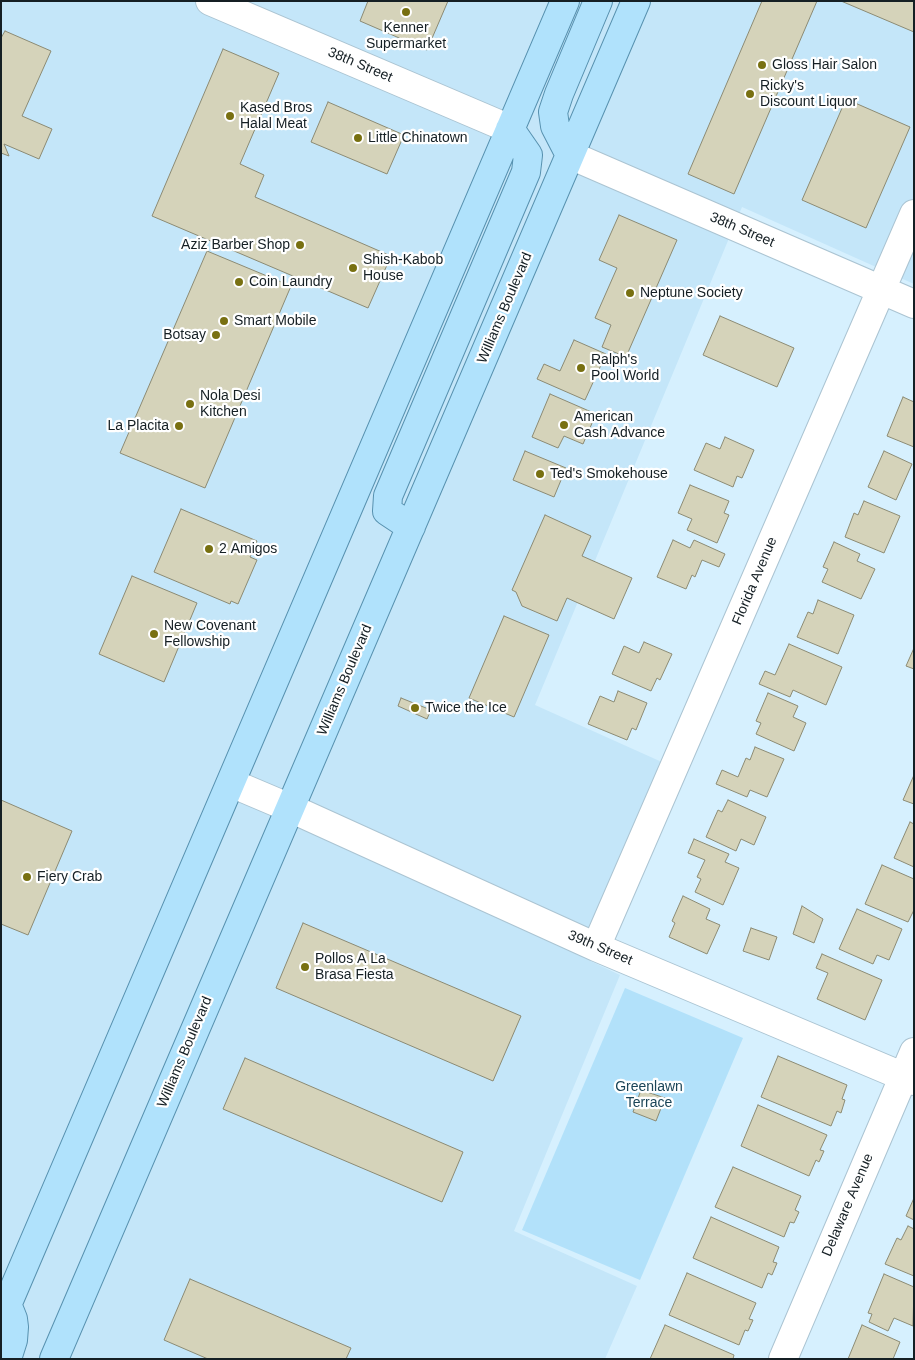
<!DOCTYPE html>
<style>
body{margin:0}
#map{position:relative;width:915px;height:1360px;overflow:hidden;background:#d6f0fe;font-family:Helvetica,sans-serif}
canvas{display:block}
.frame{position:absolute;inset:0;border:2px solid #151f24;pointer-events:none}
</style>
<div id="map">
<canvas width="915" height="1360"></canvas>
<div class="frame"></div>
</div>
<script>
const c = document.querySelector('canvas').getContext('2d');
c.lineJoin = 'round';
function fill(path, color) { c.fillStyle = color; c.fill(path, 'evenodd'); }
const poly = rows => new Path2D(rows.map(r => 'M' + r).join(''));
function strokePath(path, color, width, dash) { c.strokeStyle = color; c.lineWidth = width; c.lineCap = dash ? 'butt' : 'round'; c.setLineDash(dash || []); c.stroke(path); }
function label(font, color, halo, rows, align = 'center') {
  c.font = font + ' Helvetica,sans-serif'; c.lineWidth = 4.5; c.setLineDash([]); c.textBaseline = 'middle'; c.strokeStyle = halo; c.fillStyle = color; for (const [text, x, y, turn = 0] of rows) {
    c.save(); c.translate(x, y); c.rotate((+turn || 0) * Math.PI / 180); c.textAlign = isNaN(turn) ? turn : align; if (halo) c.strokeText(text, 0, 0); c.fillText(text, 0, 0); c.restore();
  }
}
fill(poly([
 [1,1,914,1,914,284,742,207,535,705,664,763,582,957,620,975,514,1231,637,1286,605,1359,1,1359]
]), '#c4e6f9');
fill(poly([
 [625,988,743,1038,640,1280,522,1230]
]), '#b2e1fa');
const building = poly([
 [368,1,448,1,427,50,360,21,368,1],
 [762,1,817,1,734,194,688,174,762,1],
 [841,1,914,1,914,32,841,1],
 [5,31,51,51,22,116,52,129,39,159,4,144,9,156,1,153,1,38,5,31],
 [223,49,279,73,240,164,264,175,255,197,391,256,368,308,152,216,223,49],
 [846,99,910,127,866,228,802,200,846,99],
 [328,102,404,135,387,174,311,142,328,102],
 [619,215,677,240,626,357,602,347,611,325,595,318,617,268,599,260,619,215],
 [207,251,291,286,205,488,120,453,207,251],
 [720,316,794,348,777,387,703,355,720,316],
 [574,340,606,354,585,400,537,379,544,364,560,371,574,340],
 [550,394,596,414,583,444,564,436,558,448,532,437,550,394],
 [903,397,914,402,914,447,887,436,903,397],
 [725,437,754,450,742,478,737,476,733,487,694,470,706,443,720,449,725,437],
 [525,451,566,468,554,497,513,480,525,451],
 [884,451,912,464,896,500,868,487,884,451],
 [690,485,729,501,724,513,729,515,717,543,687,530,692,519,678,513,690,485],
 [864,501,900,516,884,553,845,537,854,513,858,515,864,501],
 [181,509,257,541,250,557,257,560,238,604,231,601,230,604,154,572,181,509],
 [545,515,591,536,582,556,632,578,614,619,567,598,557,621,522,606,516,592,512,590,545,515],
 [673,540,690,548,694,540,725,554,719,567,702,560,695,577,692,575,686,589,657,577,673,540],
 [834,542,860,554,857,561,875,569,861,599,822,582,828,569,823,567,834,542],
 [132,576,197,603,164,682,99,654,132,576],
 [818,600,854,615,838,654,797,637,808,612,813,614,818,600],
 [504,616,549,635,514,717,469,698,504,616],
 [644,642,672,654,660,680,657,678,651,691,612,674,624,646,639,653,644,642],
 [789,644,842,667,826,705,793,690,790,697,759,684,765,671,775,675,789,644],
 [914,648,914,669,906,666,914,648],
 [618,691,647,703,636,730,632,728,627,740,588,724,600,696,614,702,618,691],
 [768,693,798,706,793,717,806,723,794,751,756,734,761,723,756,721,768,693],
 [401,698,431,710,427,719,398,706,401,698],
 [755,747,784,759,767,797,750,790,747,797,716,784,722,770,738,777,746,758,750,760,755,747],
 [914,775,914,804,903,800,914,775],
 [1,800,72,831,28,935,1,924,1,800],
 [728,800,766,817,754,845,741,839,736,851,706,837,718,810,722,812,728,800],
 [910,822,914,824,914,867,894,858,910,822],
 [694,839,729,854,725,862,739,868,723,905,695,892,701,879,697,877,705,860,688,853,694,839],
 [882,865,914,879,914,910,908,922,865,904,882,865],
 [683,896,710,909,706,919,720,925,707,954,669,937,675,923,672,921,683,896],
 [802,906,823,919,814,943,793,934,802,906],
 [857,909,902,929,889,960,877,955,873,964,839,949,857,909],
 [303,923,521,1016,493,1081,276,988,303,923],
 [751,928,777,937,769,960,743,951,751,928],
 [822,954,882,980,865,1020,817,999,828,973,816,968,822,954],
 [778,1056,847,1085,842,1099,845,1100,841,1113,837,1111,831,1126,761,1097,778,1056],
 [245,1058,463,1152,442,1202,223,1109,245,1058],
 [641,1090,665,1098,656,1121,633,1112,641,1090],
 [758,1105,827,1135,820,1150,824,1151,819,1162,816,1160,809,1176,741,1146,758,1105],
 [733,1167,801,1196,795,1210,799,1212,794,1223,790,1222,784,1237,715,1207,733,1167],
 [914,1198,914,1220,906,1216,914,1198],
 [711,1217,779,1247,773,1262,777,1263,772,1275,768,1273,762,1288,693,1258,711,1217],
 [908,1226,914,1229,914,1276,885,1264,897,1238,901,1240,908,1226],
 [687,1273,756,1303,749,1319,753,1320,748,1331,745,1330,739,1345,669,1315,687,1273],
 [884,1274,914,1287,913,1326,894,1318,888,1331,869,1322,872,1314,868,1313,884,1274],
 [190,1279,351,1348,346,1359,208,1359,164,1340,190,1279],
 [665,1325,734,1355,733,1359,650,1359,665,1325],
 [862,1325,900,1342,893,1359,848,1359,862,1325]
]);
fill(building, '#d5d3ba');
strokePath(building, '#8c8b74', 1);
const minor = poly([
 [210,1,510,129],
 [570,155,914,304],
 [231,783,290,808,596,947,914,1081],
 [596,947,914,214],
 [783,1359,914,1052]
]);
const major = poly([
 [570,155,555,126,553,112,559,94,598,1],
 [411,527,387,511,388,496,526,172,528,155,510,129],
 [1,1319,565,1],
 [7,1359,13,1340,14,1327,13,1319,7,1304],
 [54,1359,636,1]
]);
strokePath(minor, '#abc4d2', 30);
strokePath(major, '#5791af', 30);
strokePath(minor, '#fff', 28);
strokePath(major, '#b0e2fc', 28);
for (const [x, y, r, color] of [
 [406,12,5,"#787011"],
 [762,65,5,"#787011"],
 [750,94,5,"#787011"],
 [230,116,5,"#787011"],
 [358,138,5,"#787011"],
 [300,245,5,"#787011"],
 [353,268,5,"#787011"],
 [239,282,5,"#787011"],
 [630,293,5,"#787011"],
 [224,321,5,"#787011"],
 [216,335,5,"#787011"],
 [581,368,5,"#787011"],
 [190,404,5,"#787011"],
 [564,425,5,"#787011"],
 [179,426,5,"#787011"],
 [540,474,5,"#787011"],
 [209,549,5,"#787011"],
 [154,634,5,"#787011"],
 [415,708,5,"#787011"],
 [27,877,5,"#787011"],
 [305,967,5,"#787011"]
]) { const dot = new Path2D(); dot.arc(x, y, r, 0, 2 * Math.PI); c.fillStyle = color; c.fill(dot); strokePath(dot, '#fff', 2); }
label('14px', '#151f24', '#fff', [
 ["Kenner",406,28,"center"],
 ["Supermarket",406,44,"center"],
 ["Gloss Hair Salon",772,65],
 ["Ricky's",760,86],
 ["Discount Liquor",760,102],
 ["Kased Bros",240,108],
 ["Halal Meat",240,124],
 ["Little Chinatown",368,138],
 ["Aziz Barber Shop",290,245,"right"],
 ["Shish-Kabob",363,260],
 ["House",363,276],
 ["Coin Laundry",249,282],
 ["Neptune Society",640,293],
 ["Smart Mobile",234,321],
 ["Botsay",206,335,"right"],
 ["Ralph's",591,360],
 ["Pool World",591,376],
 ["Nola Desi",200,396],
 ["Kitchen",200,412],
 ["American",574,417],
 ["Cash Advance",574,433],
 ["La Placita",169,426,"right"],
 ["Ted's Smokehouse",550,474],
 ["2 Amigos",219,549],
 ["New Covenant",164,626],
 ["Fellowship",164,642],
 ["Twice the Ice",425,708],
 ["Fiery Crab",37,877],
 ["Pollos A La",315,959],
 ["Brasa Fiesta",315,975]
], 'left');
label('14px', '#151f24', '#fff', [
 ["38th Street",360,65,23],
 ["38th Street",742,230,23],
 ["Williams Boulevard",505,308,-67],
 ["Florida Avenue",755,581,-67],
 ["Williams Boulevard",345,680,-67],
 ["39th Street",600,948,23],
 ["Williams Boulevard",185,1052,-67],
 ["Delaware Avenue",848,1205,-67]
]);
label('14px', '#1a4457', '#fff', [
 ["Greenlawn",649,1087],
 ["Terrace",649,1103]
]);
</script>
